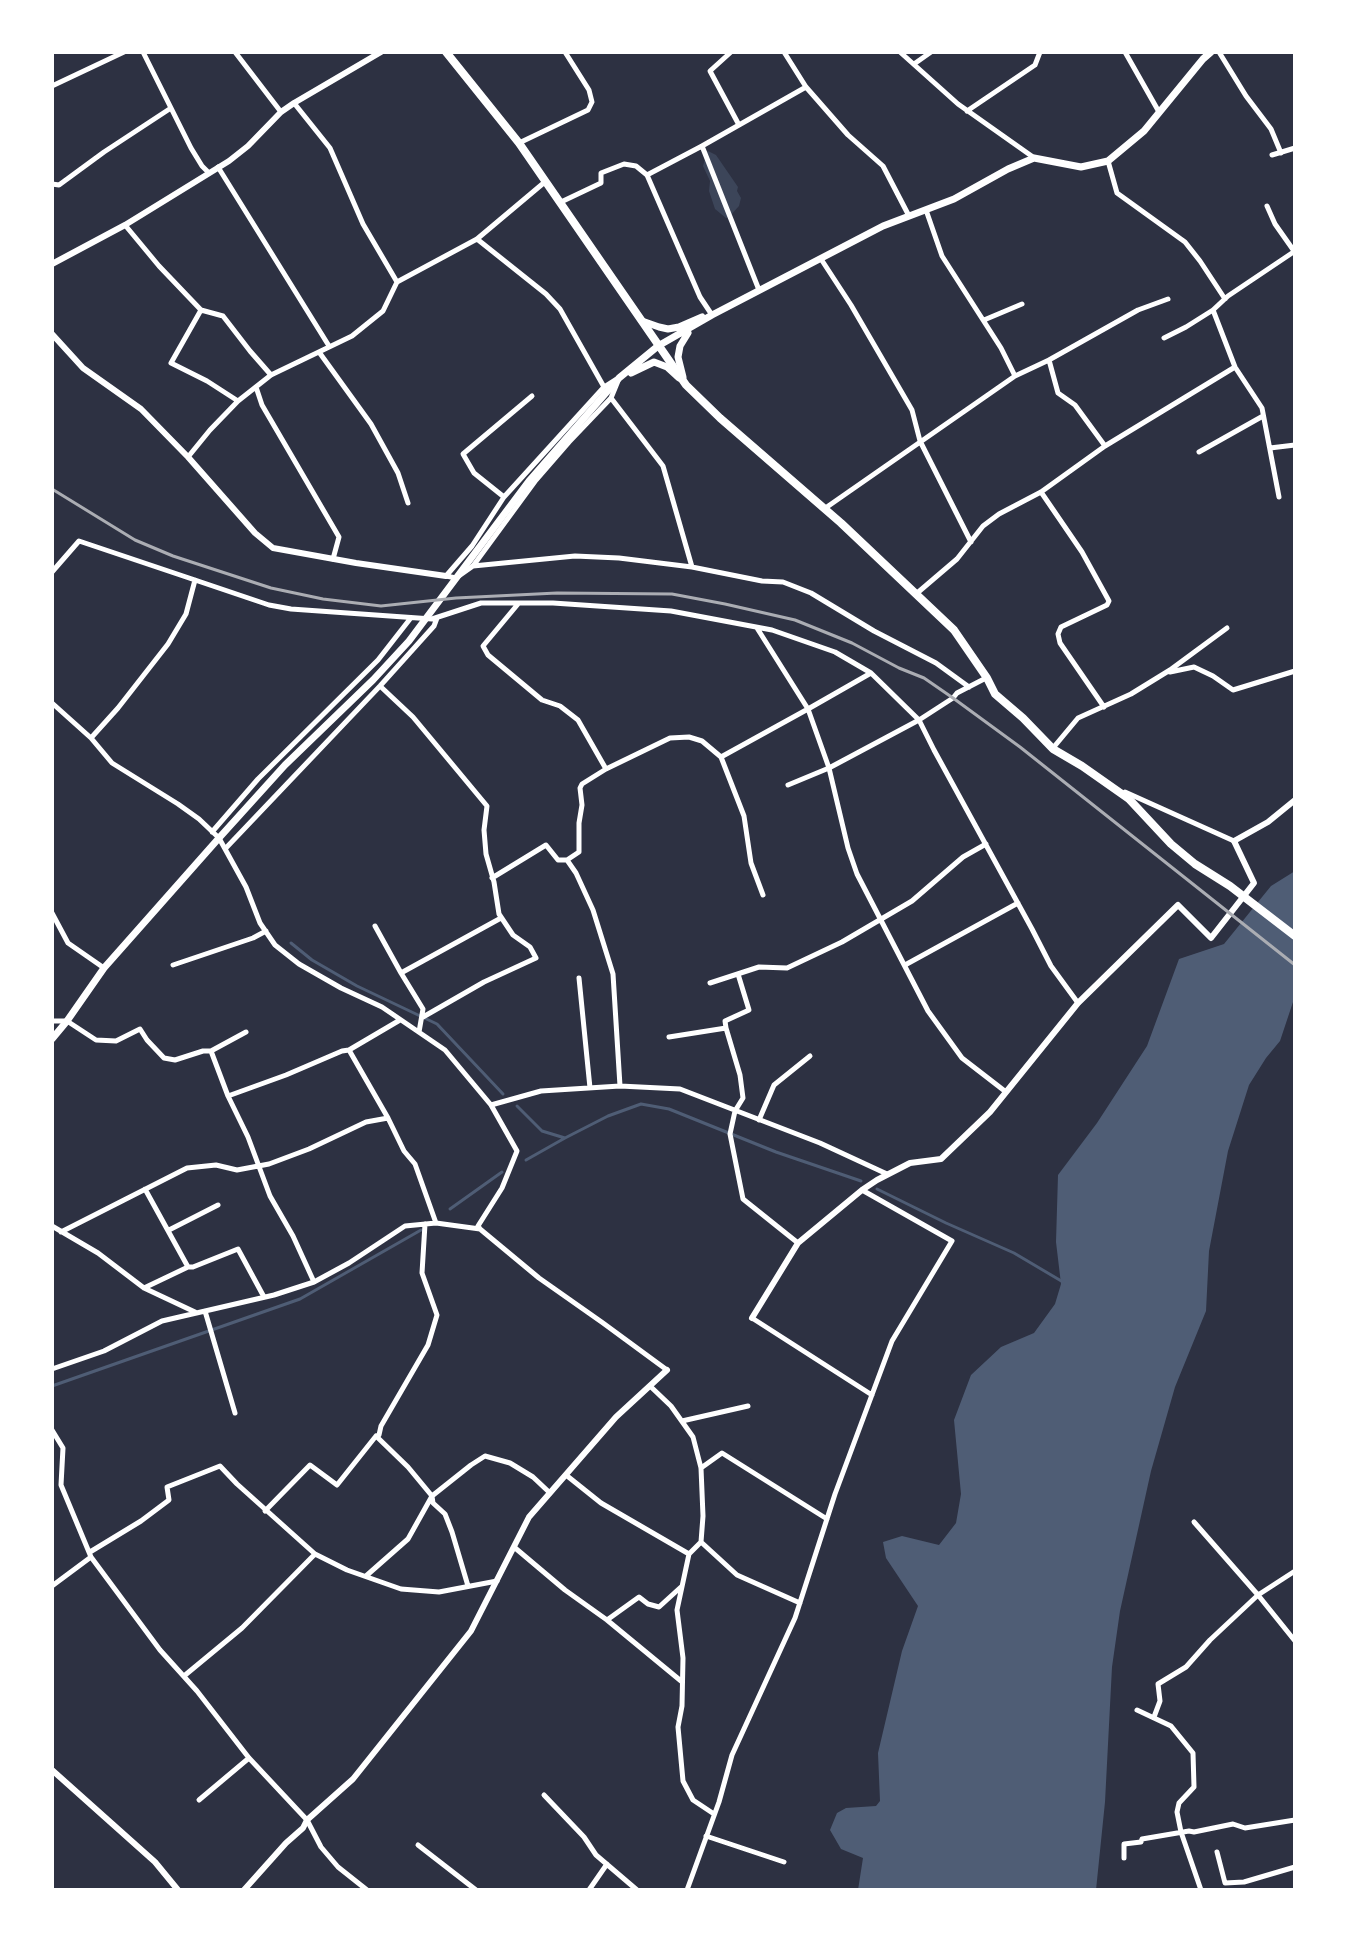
<!DOCTYPE html>
<style>
body{margin:0}
#map{position:relative;width:1347px;height:1942px;overflow:hidden;background:#2d3142;font-family:Ubuntu,sans-serif}
canvas{display:block}
.frame{position:absolute;inset:0;border:54px solid #fff;pointer-events:none}
</style>
<div id="map">
<canvas width="1347" height="1942"></canvas>
<div class="frame"></div>
</div>
<script>
const c = document.querySelector('canvas').getContext('2d');
c.lineJoin = 'round';
function fill(path, color) { c.fillStyle = color; c.fill(path, 'evenodd'); }
const poly = rows => new Path2D(rows.map(r => 'M' + r).join(''));
function strokePath(path, color, width, dash) { c.strokeStyle = color; c.lineWidth = width; c.lineCap = dash ? 'butt' : 'round'; c.setLineDash(dash || []); c.stroke(path); }
fill(poly([
 [708,151,716,155,738,187,737,191,741,198,739,206,729,217,726,218,715,209,709,191,710,181,703,166,706,156,705,153]
]), '#3c4559');
fill(poly([
 [1295,871,1295,996,1280,1041,1266,1058,1249,1085,1228,1151,1209,1251,1206,1311,1175,1387,1151,1471,1120,1611,1112,1667,1105,1802,1096,1890,858,1890,863,1858,841,1849,830,1830,837,1813,846,1808,876,1806,880,1801,878,1753,902,1651,918,1606,886,1558,883,1542,902,1536,939,1545,956,1523,961,1494,954,1420,971,1375,1001,1347,1034,1333,1055,1304,1061,1284,1056,1242,1058,1175,1097,1123,1147,1046,1179,959,1224,944,1271,886]
]), '#4f5d75');
strokePath(poly([
 [291,943,312,960,357,986,437,1024,503,1094],
 [517,1106,542,1131,565,1138],
 [526,1160,565,1138,608,1116,641,1104,669,1109,776,1152,861,1181],
 [877,1189,946,1223,1014,1253,1063,1282],
 [450,1209,502,1172],
 [52,1386,300,1299,421,1230]
]), '#4f5d75', 3);
strokePath(poly([
 [143,52,191,148,202,166,209,173],
 [235,52,281,112],
 [731,52,710,71,739,125,702,146,759,290],
 [784,52,806,87,848,135,883,166,909,216],
 [900,52,958,104,1033,157],
 [1125,52,1159,112],
 [1219,52,1246,96,1271,129,1281,153],
 [914,64,931,52],
 [52,86,124,52],
 [294,103,330,148,363,224,397,282],
 [967,111,1035,65,1040,52],
 [739,125,806,87],
 [519,143,588,110,592,102,589,90,565,52],
 [702,146,647,175,700,297,712,315],
 [1272,155,1295,148],
 [1108,161,1117,193,1185,242,1200,261,1225,299],
 [218,167,329,346],
 [52,184,59,185,104,152,171,108],
 [561,202,601,183,601,173,624,164,636,166,647,175],
 [1267,206,1275,224,1294,251],
 [926,210,942,256,1001,348,1015,376],
 [125,225,159,266,201,310,223,316,250,351,271,375],
 [477,239,546,294,560,309,604,387],
 [821,259,851,305,912,410,920,441,971,542],
 [201,310,171,363,207,381,238,401],
 [1213,310,1235,367,1262,408,1279,497],
 [984,320,1022,304],
 [1164,338,1186,327,1213,310,1228,296,1295,251],
 [319,352,371,424,398,473,408,503],
 [256,387,262,405,339,537,333,559],
 [611,398,663,466,692,567],
 [1105,446,1075,405,1058,393,1049,360,1138,310,1168,299],
 [1270,448,1295,445],
 [1199,452,1263,416],
 [188,457,210,430,238,401,271,375,352,336,383,311,397,282,477,239,546,181],
 [1041,492,1082,552,1109,601,1107,605,1061,627,1058,634,1060,643,1104,707],
 [504,497,474,473,463,454,532,396],
 [824,509,1015,376,1049,360],
 [473,566,575,556,619,558,692,567,762,581,783,582,811,593,874,631,936,663,969,687],
 [52,572,79,541,195,580],
 [446,576,472,546,504,497,604,387,615,380],
 [446,576,456,578,473,566,536,480,569,442,611,398,618,381],
 [916,594,957,559,983,526,999,514,1041,492,1105,446,1235,367],
 [518,604,483,646,488,655,542,700,560,706,578,720,606,769],
 [757,628,808,709,871,673],
 [1170,672,1194,667,1213,676,1233,690,1295,671],
 [380,686,413,717,487,806,484,830,486,854,494,882,499,914,513,935,530,947,536,958,484,982,423,1017],
 [52,703,91,738,112,763,178,804,199,819,219,838,246,887,260,923,275,945,299,964,341,988,382,1007,445,1050,491,1105,541,1091,620,1086,680,1089,820,1143,887,1174],
 [91,738,118,708,168,644,186,614,195,580,269,605,291,609,432,619,481,603,553,603,671,611,772,630,835,652,871,673,919,720,934,750,1032,929,1051,966,1078,1003],
 [1053,748,1078,718,1131,694,1170,670,1227,628],
 [721,757,808,709,829,768,848,848,857,874,928,1011,962,1058,1006,1092],
 [788,785,829,768,919,720,953,698,957,693,986,678],
 [1125,792,1234,841],
 [212,832,258,779,378,660,410,619],
 [225,849,380,686,434,626,437,618],
 [567,860,579,852,579,823,582,805,580,788,582,784,606,769,670,738,689,737,702,741,721,757,744,816,751,863,763,895],
 [492,878,546,845,558,860,567,860,576,873,593,910,613,974,620,1086],
 [52,913,68,943,104,968],
 [375,926,401,973,423,1009,419,1032],
 [173,965,253,938,266,931],
 [905,965,1018,903],
 [401,973,501,918],
 [579,978,590,1088],
 [710,983,759,967,787,968,842,942,912,901,963,857,986,844],
 [52,1021,67,1021,96,1040,116,1041,140,1029,147,1040,164,1058,175,1060,203,1051,211,1051,228,1096,248,1137,270,1196,293,1236,314,1282],
 [726,1028,725,1021,749,1010,738,974],
 [669,1037,726,1028,740,1075,743,1098,735,1111,730,1134,743,1199,798,1243],
 [349,1050,388,1118],
 [211,1051,246,1032],
 [228,1096,286,1075,342,1051,349,1050,400,1020],
 [759,1120,774,1085,810,1056],
 [145,1189,188,1267],
 [52,1226,98,1253,144,1288,195,1312],
 [480,1229,478,1226,502,1188,517,1151,491,1105],
 [169,1230,218,1205],
 [61,1232,187,1168,216,1165,237,1170,269,1164,309,1149,366,1122,388,1118,404,1151,415,1164,436,1223],
 [144,1288,188,1267,193,1267,238,1249,264,1297],
 [205,1311,235,1413],
 [752,1318,872,1395],
 [52,1369,104,1351,162,1321,274,1295,314,1282,349,1263,405,1226,436,1223,480,1229,539,1278,603,1323,667,1370],
 [650,1386,671,1406,693,1437,701,1468,703,1516,701,1542,689,1554,677,1610,683,1658,682,1706,678,1727,683,1781,693,1800,714,1814],
 [682,1421,748,1406],
 [52,1430,63,1448,61,1485,91,1557,160,1650,197,1691,249,1758,307,1820,321,1847,338,1867,367,1890],
 [376,1436,379,1435,381,1426,428,1345,437,1315,422,1273,425,1224],
 [701,1468,722,1453,827,1519],
 [566,1475,601,1503,689,1554],
 [265,1511,310,1465,337,1485,376,1436,408,1467,432,1496,408,1539,366,1576],
 [701,1542,737,1575,800,1603],
 [514,1547,565,1590,607,1620,639,1597,648,1604,659,1607,681,1587],
 [90,1552,141,1521,169,1500,167,1487,220,1466,237,1484,315,1554,347,1570,401,1589,439,1592,497,1581],
 [1295,1571,1258,1595,1295,1641],
 [52,1586,91,1557],
 [468,1586,452,1532,445,1514,433,1503,432,1496,471,1465,485,1456,510,1463,533,1477,550,1493],
 [607,1620,681,1681],
 [184,1676,242,1628,315,1554],
 [1137,1710,1171,1726,1193,1753,1194,1787,1179,1803,1177,1812,1181,1832,1201,1890],
 [1154,1717,1160,1701,1158,1684,1186,1667,1210,1640,1258,1595,1194,1522],
 [544,1795,584,1837,596,1855,637,1890],
 [199,1800,249,1758],
 [706,1836,784,1862],
 [418,1845,476,1890],
 [1217,1852,1225,1883,1244,1882,1295,1867],
 [1124,1858,1124,1844,1141,1842,1142,1839,1189,1831,1194,1832,1233,1824,1245,1828,1295,1820],
 [589,1890,607,1864],
 [687,1890,719,1802,732,1755,795,1618,835,1494,892,1341,952,1241,862,1190]
]), '#fff', 5);
strokePath(poly([
 [52,264,125,225,229,161,248,146,281,112,294,103,381,52],
 [52,334,83,368,141,409,188,457,255,533,273,548,356,563,446,576],
 [752,1318,798,1243,862,1190,877,1180,910,1163,941,1159,990,1112,1078,1003,1178,905,1211,938,1254,883,1234,841,1268,822,1295,800],
 [52,1770,155,1862,178,1890],
 [244,1890,286,1843,303,1828,307,1820,353,1779,471,1631,529,1517,616,1417,667,1370]
]), '#fff', 6);
strokePath(poly([
 [642,321,659,327,668,329,679,327,702,317],
 [631,373,654,362,667,367,679,378],
 [683,377,678,357,680,346,688,333],
 [52,1039,67,1021,104,968,219,838,285,765,373,680,409,641,529,481,619,378,658,346,712,315,883,226,954,199,1008,169,1034,158,1081,167,1108,161,1144,131,1203,59,1211,52]
]), '#fff', 7);
strokePath(poly([
 [446,52,519,143,686,385,720,418,841,523,954,630,987,678,995,694,1023,718,1053,749,1082,766,1129,799,1171,844,1195,864,1230,886,1295,936]
]), '#fff', 8);
strokePath(poly([
 [52,489,135,540,173,556,271,588,323,599,381,606,456,598,557,593,672,594,725,604,795,620,852,643,899,668,924,678,953,698,1020,747,1295,965]
]), '#abadb3', 3);
</script>
